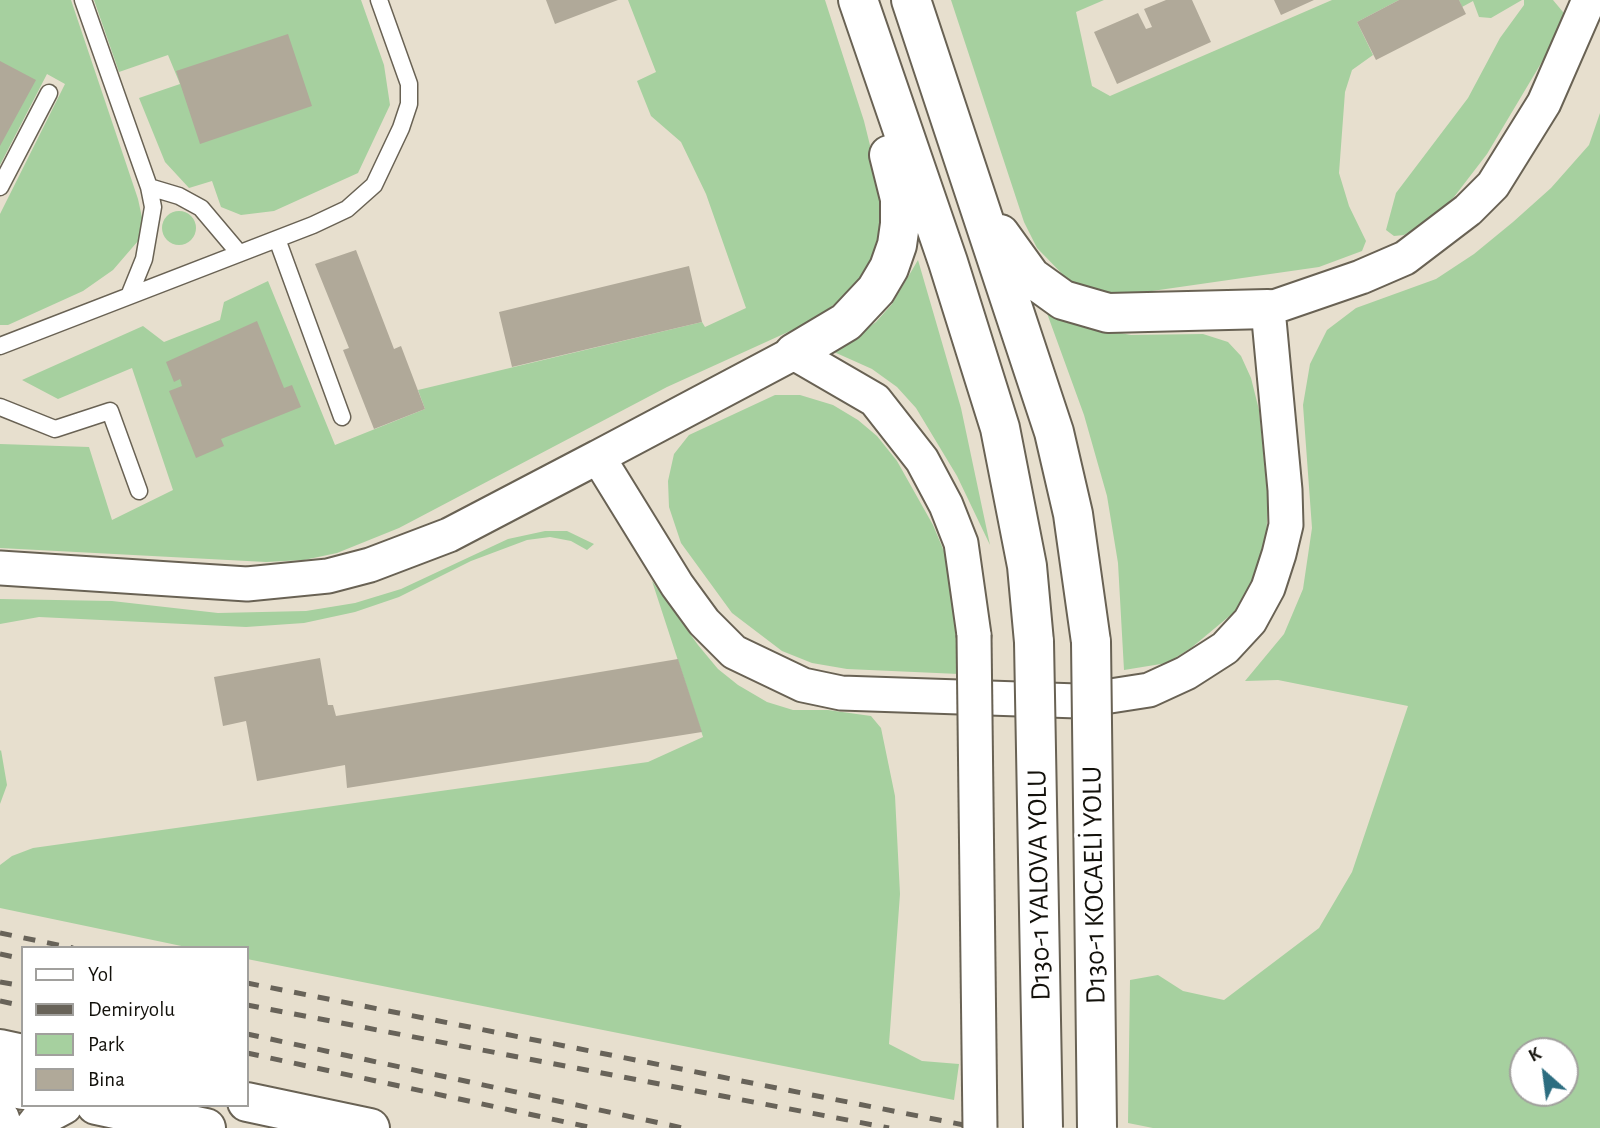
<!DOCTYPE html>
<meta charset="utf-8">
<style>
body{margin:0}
#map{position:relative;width:1600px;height:1128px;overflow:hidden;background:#e7dfce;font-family:"Alegreya Sans",sans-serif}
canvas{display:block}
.legend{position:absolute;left:21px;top:946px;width:228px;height:161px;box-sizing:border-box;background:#fff;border:2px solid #a1a09d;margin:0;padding:9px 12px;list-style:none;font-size:21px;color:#13110b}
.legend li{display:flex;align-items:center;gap:14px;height:35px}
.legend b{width:35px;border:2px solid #a1a09d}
.north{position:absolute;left:1509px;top:1037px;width:70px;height:70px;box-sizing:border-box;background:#fff;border:2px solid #a1a09d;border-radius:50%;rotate:332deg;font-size:19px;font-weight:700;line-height:28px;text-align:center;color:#13110b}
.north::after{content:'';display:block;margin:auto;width:24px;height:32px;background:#2c6d80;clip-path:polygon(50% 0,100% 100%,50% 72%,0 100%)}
</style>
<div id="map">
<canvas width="1600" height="1128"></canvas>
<ul class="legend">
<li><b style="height:9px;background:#fff"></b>Yol</li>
<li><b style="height:9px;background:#686359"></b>Demiryolu</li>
<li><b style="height:19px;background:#a6d09f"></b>Park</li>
<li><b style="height:19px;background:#b0a999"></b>Bina</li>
</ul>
<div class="north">K</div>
</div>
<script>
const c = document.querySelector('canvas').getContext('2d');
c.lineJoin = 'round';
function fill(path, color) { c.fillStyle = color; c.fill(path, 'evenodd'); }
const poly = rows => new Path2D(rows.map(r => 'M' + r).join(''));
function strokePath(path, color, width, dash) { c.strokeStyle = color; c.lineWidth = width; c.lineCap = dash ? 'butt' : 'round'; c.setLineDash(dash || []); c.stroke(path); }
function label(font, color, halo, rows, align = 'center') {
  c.font = font + ' "Alegreya Sans",sans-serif'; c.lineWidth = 7; c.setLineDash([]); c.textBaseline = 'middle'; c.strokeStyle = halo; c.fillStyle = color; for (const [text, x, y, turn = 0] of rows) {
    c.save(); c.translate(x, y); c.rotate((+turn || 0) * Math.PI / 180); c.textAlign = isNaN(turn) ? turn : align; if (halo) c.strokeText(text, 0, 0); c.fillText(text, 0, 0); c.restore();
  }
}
fill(poly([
 [0,0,71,0,138,199,143,222,138,241,113,270,83,291,8,325,0,325,0,214,65,84,47,74,0,165],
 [94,0,361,0,384,65,390,105,358,173,274,211,241,215,221,207,212,181,189,188,165,162,139,98,180,84,168,55,119,72],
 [628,0,825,0,864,121,881,190,882,220,877,245,868,271,843,298,810,322,667,387,399,528,337,553,304,560,266,562,0,548,0,444,89,447,112,520,173,490,132,368,58,399,22,380,143,326,164,342,220,320,224,302,268,281,335,445,425,409,418,390,702,322,705,327,746,308,706,194,681,142,651,116,637,81,656,72],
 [951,0,1104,0,1076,12,1092,86,1110,96,1332,0,1399,0,1357,22,1373,55,1352,70,1345,92,1339,173,1349,206,1366,241,1362,251,1319,267,1138,293,1099,295,1073,285,1037,248,1024,222],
 [1459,0,1522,0,1491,18,1479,17,1473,1,1462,7],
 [1524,0,1553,0,1568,18,1487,154,1454,197,1430,219,1404,235,1394,236,1386,230,1396,193,1468,98,1500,38,1524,5],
 [1600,113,1600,1128,1153,1128,1128,1123,1130,980,1158,975,1183,991,1224,1000,1319,928,1352,872,1408,706,1278,680,1245,681,1284,634,1303,589,1312,528,1303,405,1310,364,1327,330,1356,308,1436,279,1474,254,1513,222,1551,188,1589,145],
 [1523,1051,1565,1051,1565,1093,1523,1093],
 '162 228a17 17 0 1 1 34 0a17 17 0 1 1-34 0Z',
 [918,260,961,408,990,545,957,476,916,408,897,387,872,369,834,352,876,322,892,304],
 [1044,305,1098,329,1131,335,1203,334,1228,342,1241,356,1251,378,1259,410,1268,501,1265,561,1238,609,1191,648,1167,663,1124,670,1118,563,1107,496,1084,415],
 [775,395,800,395,833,405,858,420,877,436,897,461,933,525,946,556,956,611,959,674,847,669,812,663,782,651,732,613,681,543,669,507,668,481,674,454,689,435],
 [545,531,567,531,594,544,587,550,571,541,550,537,527,540,471,561,399,597,355,612,304,623,246,627,39,617,0,624,0,599,112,601,218,613,306,611,355,603,401,589,508,539],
 [652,581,698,645,718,669,738,685,767,702,793,710,828,710,871,716,881,728,895,796,900,894,889,1044,922,1061,959,1064,954,1100,247,959,247,948,191,948,0,908,0,865,12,856,33,848,648,762,703,737],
 [1,750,7,785,0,804,0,751]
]), '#a6d09f');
fill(poly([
 [546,0,618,0,555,24],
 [1166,0,1192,0,1211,42,1117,84,1094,32,1138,13,1146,29,1152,27,1144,9],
 [1274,0,1314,0,1281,15],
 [1399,0,1459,0,1466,14,1376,60,1357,22],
 [288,34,312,106,200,144,176,71],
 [0,61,36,80,0,146],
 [356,250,394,349,401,346,425,409,374,429,343,350,349,348,315,264],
 [689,266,702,322,512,367,499,312],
 [257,321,284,388,292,385,301,407,221,439,224,446,196,458,169,391,182,386,180,379,174,382,166,362],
 [320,658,328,705,333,705,336,716,678,659,702,732,347,788,345,765,257,781,246,721,223,726,214,677]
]), '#b0a999');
const service = poly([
 [83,0,149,187,153,207,144,259,129,296],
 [0,187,49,93],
 [149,187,179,196,201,208,239,253],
 [277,239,342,417],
 [0,346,313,225,347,209,374,185,401,128,409,104,409,84,379,0],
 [0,407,55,429,110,411,139,491]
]);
const minor = poly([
 [0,568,247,584,328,576,370,565,449,535,598,457],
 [974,635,961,543,946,505,922,460,875,400,794,353,598,457,677,585,704,622,734,652,803,685,841,693,1078,701,1149,690,1186,673,1225,648,1250,621,1268,588,1279,554,1286,525,1285,490,1268,309,1361,277,1405,258,1468,210,1493,185,1544,103,1589,0]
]);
const secondary = poly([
 [0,1049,23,1054],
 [0,1085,23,1090],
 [247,1102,370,1128],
 [96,1105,206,1128],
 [0,1119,3,1128],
 [34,1128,44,1115,63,1105]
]);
const trunk = poly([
 [858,0,948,262,1000,428,1027,566,1034,642],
 [911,0,1054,432,1073,514,1091,642],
 [1000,234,1031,277,1063,300,1108,313,1268,309],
 [794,353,846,322,876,290,889,268,897,245,900,224,900,199,889,155]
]);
strokePath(service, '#696254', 19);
strokePath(minor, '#696254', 37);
strokePath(secondary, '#696254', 42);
strokePath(trunk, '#696254', 42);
strokePath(service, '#fff', 16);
strokePath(minor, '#fff', 33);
strokePath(secondary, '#fff', 38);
strokePath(trunk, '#fff', 38);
strokePath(poly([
 [0,933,73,948],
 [0,954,23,959],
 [0,982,23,986],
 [247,983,979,1128],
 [0,1001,23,1006],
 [247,1005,889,1128],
 [247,1034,683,1128],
 [247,1053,593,1128]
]), '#686359', 5, [12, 12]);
const minorBridge = poly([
 [974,635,980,1128]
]);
const trunkBridge = poly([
 [1034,642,1043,1128],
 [1091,642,1097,1128]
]);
strokePath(minorBridge, '#696254', 37, []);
strokePath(trunkBridge, '#696254', 42, []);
strokePath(minorBridge, '#fff', 33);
strokePath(trunkBridge, '#fff', 38);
label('28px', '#13110b', '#fff', [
 ["D130-1 YALOVA YOLU",1039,885,-91],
 ["D130-1 KOCAELİ YOLU",1094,885,-91]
]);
</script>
